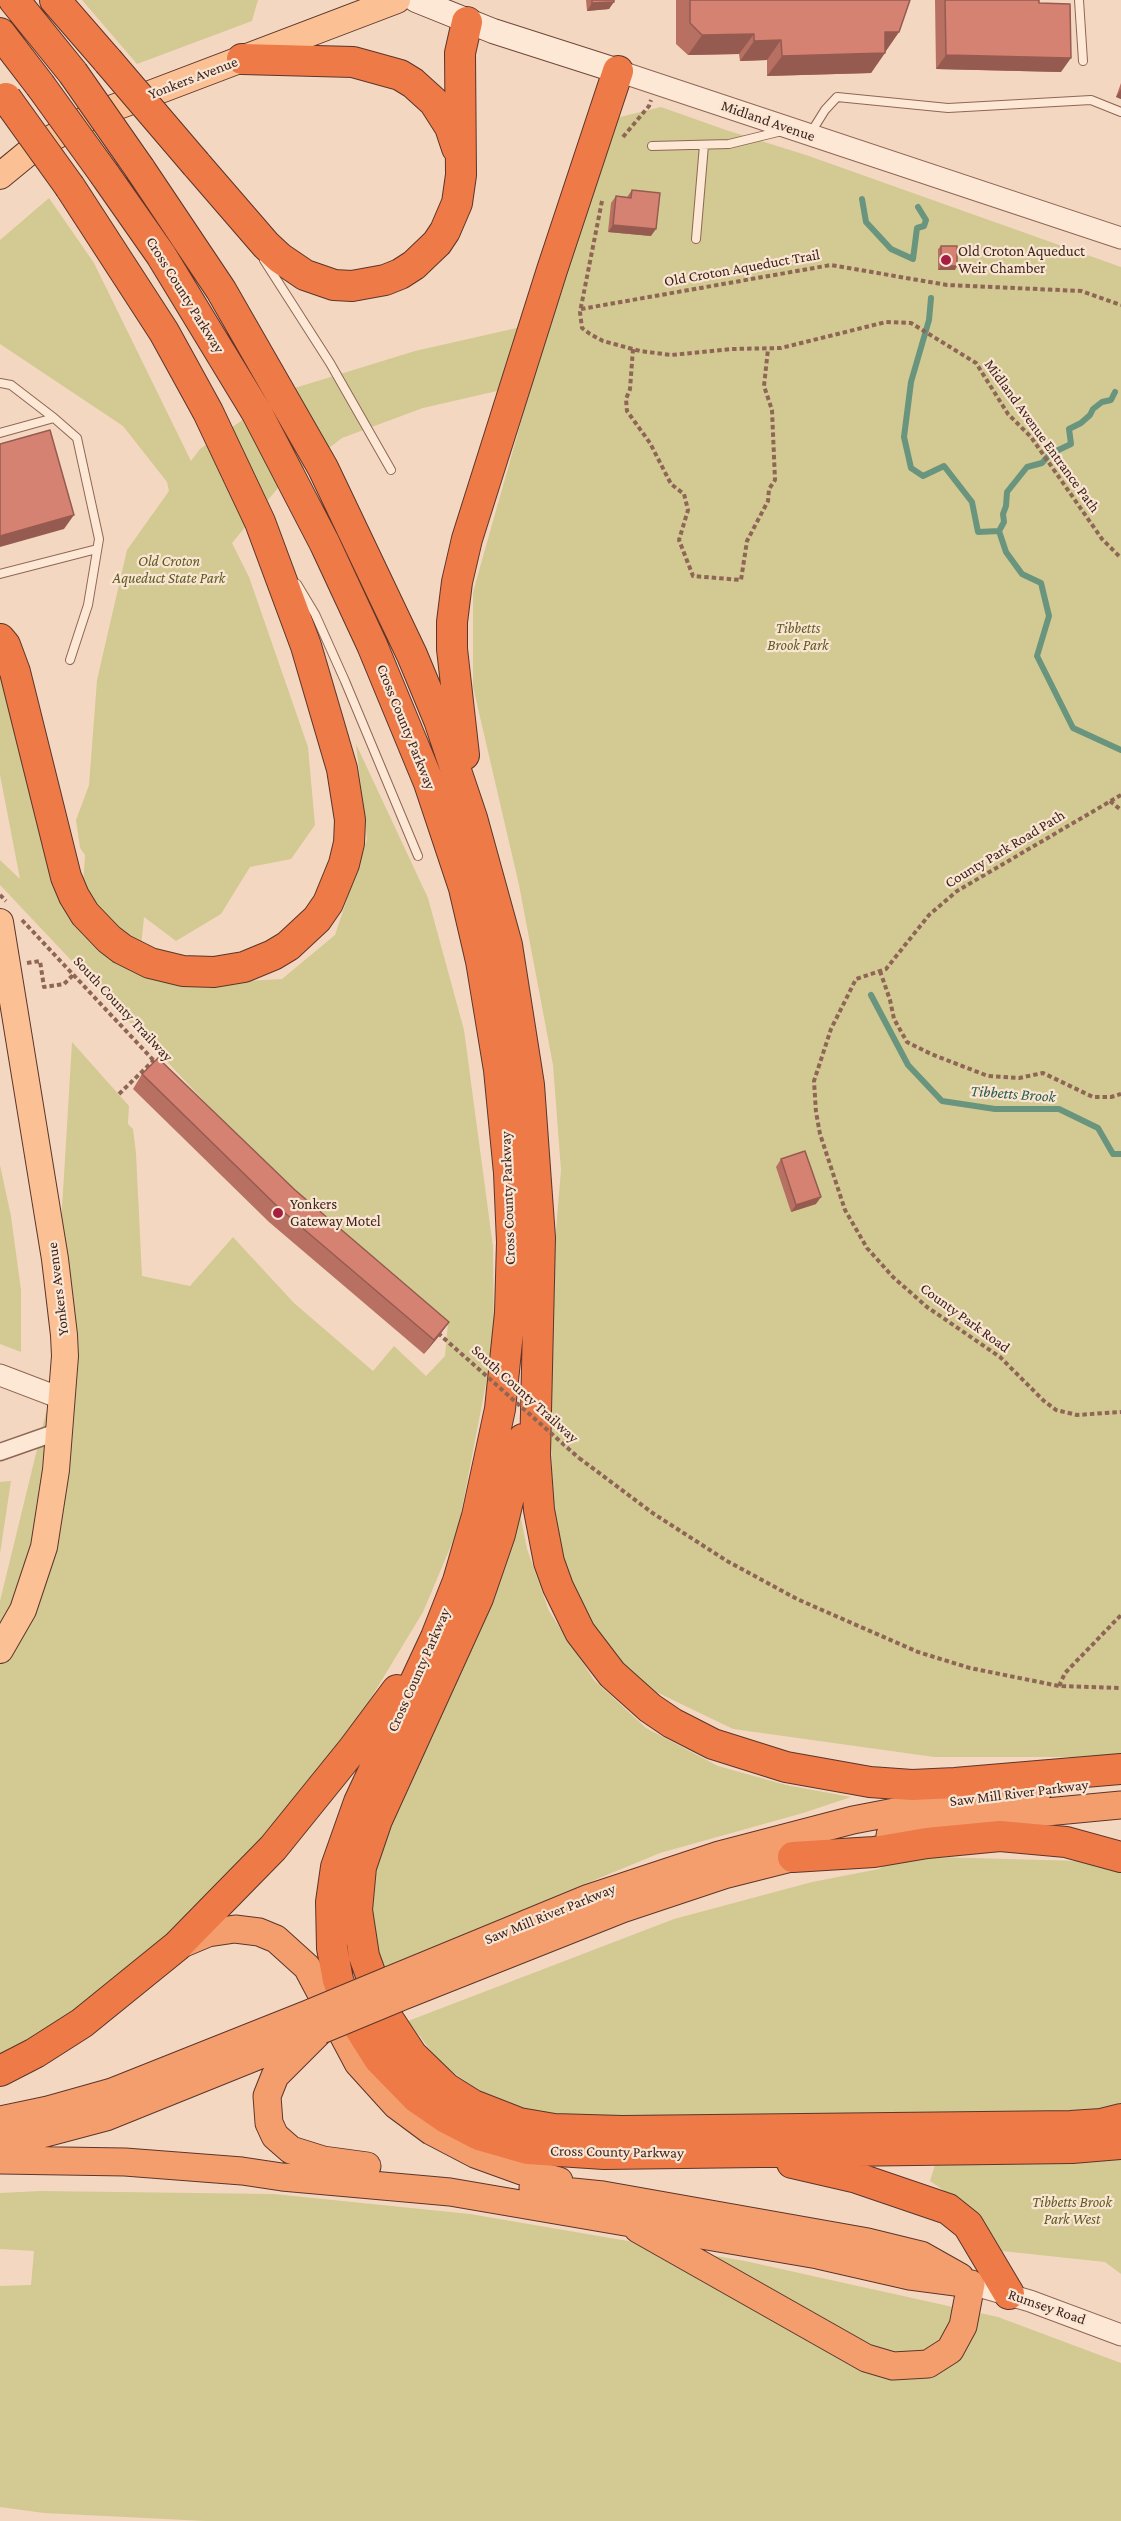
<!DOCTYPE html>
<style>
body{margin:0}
canvas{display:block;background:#f3d7c1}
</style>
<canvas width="1121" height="2521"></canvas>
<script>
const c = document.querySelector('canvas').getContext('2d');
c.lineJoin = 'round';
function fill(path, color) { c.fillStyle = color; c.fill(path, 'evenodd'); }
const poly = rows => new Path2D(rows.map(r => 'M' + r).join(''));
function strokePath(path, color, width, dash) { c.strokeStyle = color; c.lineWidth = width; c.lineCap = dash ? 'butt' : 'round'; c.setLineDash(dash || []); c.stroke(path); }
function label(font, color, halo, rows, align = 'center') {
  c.font = font + ' "Crimson Pro",serif'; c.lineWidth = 4.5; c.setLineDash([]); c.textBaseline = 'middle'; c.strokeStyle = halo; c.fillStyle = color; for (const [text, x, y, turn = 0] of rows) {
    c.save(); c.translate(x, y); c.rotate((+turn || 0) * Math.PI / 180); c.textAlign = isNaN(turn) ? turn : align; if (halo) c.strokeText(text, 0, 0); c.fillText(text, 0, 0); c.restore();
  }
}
fill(poly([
 [82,0,258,0,252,21,137,64],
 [661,107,726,130,806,155,1121,267,1121,1757,934,1757,733,1729,617,1673,567,1585,554,1533,550,1408,554,1254,561,1170,553,1065,519,885,473,687,473,592,532,383,423,408,342,438,278,488,232,543,249,577,308,747,315,825,291,859,250,867,221,914,176,941,144,917,139,967,189,984,282,979,335,935,367,839,356,744,428,898,464,1030,493,1247,494,1342,458,1529,423,1612,354,1726,264,1847,162,1946,50,2035,0,2059,0,1601,51,1392,72,1042,129,1106,128,1124,133,1129,136,1153,142,1276,190,1286,233,1237,294,1303,373,1371,394,1346,426,1376,445,1356,448,1322,293,1190,240,1139,0,885,0,860,20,879,0,775,0,650,81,914,85,855,80,848,76,820,89,785,97,680,127,550,169,491,167,482,123,426,0,344,0,240,49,198,94,263,191,461,200,449,285,391,415,351,552,320,616,118],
 [0,1165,11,1216,21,1290,21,1352,0,1344],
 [11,1481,0,1554,0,1482],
 [518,1502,527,1549,549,1611,594,1680,646,1728,718,1766,786,1785,851,1797,803,1813,660,1853,377,1970,365,1901,372,1850],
 [932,1857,1083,1861,1095,1862,1121,1872,1121,2110,583,2124,494,2101,441,2064,408,2021,674,1919,812,1882,879,1869,886,1865],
 [1121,2157,1121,2274,1105,2262,1002,2251,985,2224,963,2204,930,2181,935,2165,1071,2163],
 [40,2191,274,2194,470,2214,745,2261,998,2317,1121,2363,1121,2521,205,2521,44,2513,0,2507,0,2286,31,2285,34,2251,0,2249,0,2193]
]), '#d3ca93');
strokePath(poly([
 [862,199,866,222,891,249,913,259,917,228,924,226,926,220,918,207],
 [931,298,929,320,911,382,904,437,911,468,923,476,944,466,972,502,978,532,999,531,1006,552,1022,574,1041,583,1049,616,1037,656,1073,728,1121,750],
 [999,531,1004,522,1003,514,1006,506,1007,492,1027,467,1042,463,1050,454,1071,444,1069,429,1081,423,1090,415,1093,409,1102,402,1111,400,1115,392],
 [871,995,908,1065,942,1101,995,1109,1059,1109,1098,1128,1113,1154,1121,1154]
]), '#69957f', 6);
const service = poly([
 [1079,0,1083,61],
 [810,134,825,110,837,97,948,108,1091,100,1121,112],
 [652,146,729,144,782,131],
 [696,239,704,145],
 [264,260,330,363,391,470],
 [0,383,11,385,54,418],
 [0,433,54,418,77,438,99,539,88,605,70,660],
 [0,574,97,549],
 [297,584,315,614,345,681,418,856]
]);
const minor = poly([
 [0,1452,60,1431]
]);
const tertiary = poly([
 [618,71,1121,238],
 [0,1375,63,1399],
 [971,2284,1030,2301,1121,2335]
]);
const secondary = poly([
 [416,0,493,31,618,71]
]);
const primary = poly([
 [0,176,34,148,92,116,397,0],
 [0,922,55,1259,64,1335,65,1356,56,1470,44,1547,23,1610,0,1650]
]);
const trunk = poly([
 [890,1835,1004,1816,1121,1805],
 [177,1946,208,1933,235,1929,259,1932,276,1939,307,1967,358,2063,396,2105,431,2131,475,2154,522,2171,559,2181],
 [390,1980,589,1898,719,1855,853,1820,931,1805,1039,1789],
 [398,1998,622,1909,724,1875,815,1852],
 [321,2030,275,2076,267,2096,269,2123,275,2136,291,2150,323,2160,367,2166],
 [0,2120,48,2110,112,2092,313,2012],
 [0,2142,42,2134,106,2117,307,2036],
 [0,2160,125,2162,242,2171,282,2177,450,2192,818,2255,910,2276,971,2284],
 [533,2188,603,2195,868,2242,921,2255,960,2277],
 [638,2229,866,2358,893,2366,928,2364,950,2350,963,2326,971,2284]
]);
const motorway = poly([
 [14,0,73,73],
 [55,0,108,61],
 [0,33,40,85],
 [242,59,353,62,400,75,413,83,434,102,450,127,457,148],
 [196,164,266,245,280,258,305,275,334,285,352,286,385,280,400,274,414,265,437,243,445,231,457,203,461,175,460,53,467,22],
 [140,169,221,290,323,468,412,655,439,720,472,818,507,945,529,1085,540,1238,535,1455,539,1510,549,1562,558,1587,580,1632,612,1674,650,1708,672,1723,713,1744,786,1767,870,1782,912,1785,955,1783,1121,1769],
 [105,175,161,255,257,413,325,544,372,645,429,783,464,888,481,961,499,1070,509,1173,512,1242,510,1313,500,1409,477,1516,458,1581,436,1637,359,1802,336,1867,331,1902,332,1948,338,1980,350,2013,379,2059,417,2098,446,2118,479,2135,528,2149,604,2154,1072,2148,1121,2144],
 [0,639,5,645,15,672,66,877,74,896,85,914,109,939,122,949,150,963,183,971,214,972,244,967,273,955,288,946,317,919,328,903,344,864,349,843,350,820,342,769,306,646,260,522,208,412,164,332,70,187],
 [464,755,452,649,452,622,457,582,467,539,552,270,618,71],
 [523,1439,500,1534,478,1598,377,1820,361,1867,357,1910,364,1956,385,2014,412,2055,446,2088,473,2105,519,2123,554,2129,622,2131,1071,2126,1101,2124,1121,2119],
 [793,1857,874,1852,927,1843,1000,1836,1066,1842,1121,1857],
 [0,2071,35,2053,82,2023,177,1946,273,1848,353,1749,397,1690],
 [792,2163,857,2178,948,2209,968,2225,1009,2294]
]);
strokePath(service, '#8f6656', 10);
strokePath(minor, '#8f6656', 19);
strokePath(tertiary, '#8f6656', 23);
strokePath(secondary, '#714739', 26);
strokePath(primary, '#5d352b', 28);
strokePath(trunk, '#5d352b', 29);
strokePath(motorway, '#5d352b', 32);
strokePath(poly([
 [623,137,649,106,651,100],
 [602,201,580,312,582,328,590,334,603,341,640,351,671,355,732,349,781,348,886,322,911,323,976,363,1008,414,1031,437,1102,539,1121,558],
 [581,309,831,265,947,285,1081,291,1121,305],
 [633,349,630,389,626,399,627,411,650,443,671,484,684,494,688,510,679,540,693,576,741,580,747,541,768,501,769,489,775,480,772,410,764,386,768,349],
 [1121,795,957,891,929,915,886,969,856,979,831,1029,814,1081,816,1112,820,1134,845,1210,867,1248,893,1277,927,1307,1000,1357,1044,1401,1056,1410,1077,1415,1121,1412],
 [1110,801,1121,810],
 [0,895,6,901],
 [22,920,157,1064],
 [27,963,40,961,44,987,64,984,74,974],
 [880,971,890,1000,894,1019,907,1042,931,1054,988,1076,1019,1078,1043,1073,1093,1097,1111,1097,1121,1094],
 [119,1094,154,1060],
 [579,1458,654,1514,727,1561,797,1599,918,1652,970,1668,1059,1686,1121,1688],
 [1059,1686,1065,1673,1121,1615]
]), '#8f6656', 4, [4.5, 3]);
strokePath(service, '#fde7d5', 8);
strokePath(minor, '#fde7d5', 16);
strokePath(tertiary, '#fde7d5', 21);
strokePath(secondary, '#fde7d5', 24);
strokePath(primary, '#fbc194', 26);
strokePath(trunk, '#f49e6e', 27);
strokePath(motorway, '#ed7a47', 30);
const trunkBridge = poly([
 [313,2012,390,1980],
 [321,2030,398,1998]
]);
const motorwayBridge = poly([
 [108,61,196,164],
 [73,73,140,169],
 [40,85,105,175],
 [6,98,70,187]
]);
strokePath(trunkBridge, '#5d352b', 29, []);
strokePath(motorwayBridge, '#5d352b', 32, []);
strokePath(poly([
 [438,1333,579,1458]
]), '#8f6656', 4, [4.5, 3]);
strokePath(trunkBridge, '#f49e6e', 27);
strokePath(motorwayBridge, '#ed7a47', 30);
fill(poly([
 [586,0,614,0,609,9,587,11],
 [676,0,910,0,899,32,871,73,767,76,767,60,740,61,739,54,688,55,676,44],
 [935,0,1039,0,1039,3,1061,72,936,69],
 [1121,83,1121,99,1116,97],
 [632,190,651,236,608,232,611,203,616,196,627,197],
 [941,246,955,270,938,270,938,249],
 [142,1074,295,1190,449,1322,439,1336,424,1354,269,1222,133,1089],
 [781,1159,816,1204,791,1212,776,1167]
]), '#b87062');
fill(poly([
 [614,2,609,9,587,11,592,3],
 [885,32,899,32,885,52],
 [754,34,739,54,688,55,702,35],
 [781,40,767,60,740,61,754,41],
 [885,53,871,73,767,76,782,56],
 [946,55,1071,58,1061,72,936,69],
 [1121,89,1121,99,1116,97],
 [613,225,656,229,651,236,608,232],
 [941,266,957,266,955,270,938,270],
 [74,515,64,529,0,547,0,536],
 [821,1197,816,1204,791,1212,796,1205],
 [449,1322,439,1336,424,1354,434,1340]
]), '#965b50');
const building = poly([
 [592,0,614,0,614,2,592,3,592,0],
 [690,0,910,0,899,32,885,32,885,53,782,56,781,40,754,41,754,34,702,35,690,23,690,0],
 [945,0,1039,0,1039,3,1070,4,1071,58,946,55,945,0],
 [632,190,660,193,656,229,613,225,616,196,631,198,632,190],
 [941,246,957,246,957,266,941,266,941,246],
 [50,430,74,515,0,536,0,444,50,430],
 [158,1058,295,1190,449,1322,434,1340,279,1208,142,1074,158,1058],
 [805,1151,821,1197,796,1205,781,1159,805,1151]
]);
fill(building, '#d68272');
strokePath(building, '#965b50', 1.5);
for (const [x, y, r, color] of [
 [946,260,6,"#a61e42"],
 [278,1213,6,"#a61e42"]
]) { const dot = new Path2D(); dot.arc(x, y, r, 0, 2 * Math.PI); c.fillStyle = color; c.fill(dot); strokePath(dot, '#fae4d2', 2); }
label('15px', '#3d241c', '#fae4d2', [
 ["Yonkers Avenue",193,78,-21],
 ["Midland Avenue",768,121,19],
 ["Old Croton Aqueduct Trail",742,268,-10],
 ["Cross County Parkway",185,295,58],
 ["Midland Avenue Entrance Path",1042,436,54],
 ["Cross County Parkway",406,727,68],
 ["County Park Road Path",1005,849,-31],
 ["South County Trailway",123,1009,47],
 ["Cross County Parkway",508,1198,-92],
 ["Yonkers Avenue",58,1289,-97],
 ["County Park Road",965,1318,36],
 ["South County Trailway",525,1394,42],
 ["Cross County Parkway",419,1670,-66],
 ["Saw Mill River Parkway",1019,1793,-7],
 ["Saw Mill River Parkway",550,1914,-22],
 ["Cross County Parkway",617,2152,1],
 ["Rumsey Road",1047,2307,19]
]);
label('15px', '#3d241c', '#fae4d2', [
 ["Old Croton Aqueduct",958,251],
 ["Weir Chamber",958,268],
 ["Yonkers",290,1204],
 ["Gateway Motel",290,1221]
], 'left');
label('italic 15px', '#5c5c20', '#fae4d2', [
 ["Old Croton",169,561],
 ["Aqueduct State Park",169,578],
 ["Tibbetts",798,628],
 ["Brook Park",798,645],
 ["Tibbetts Brook",1072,2202],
 ["Park West",1072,2219]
]);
label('italic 16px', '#295f4e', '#fae4d2', [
 ["Tibbetts Brook",1013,1094,4]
]);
</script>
